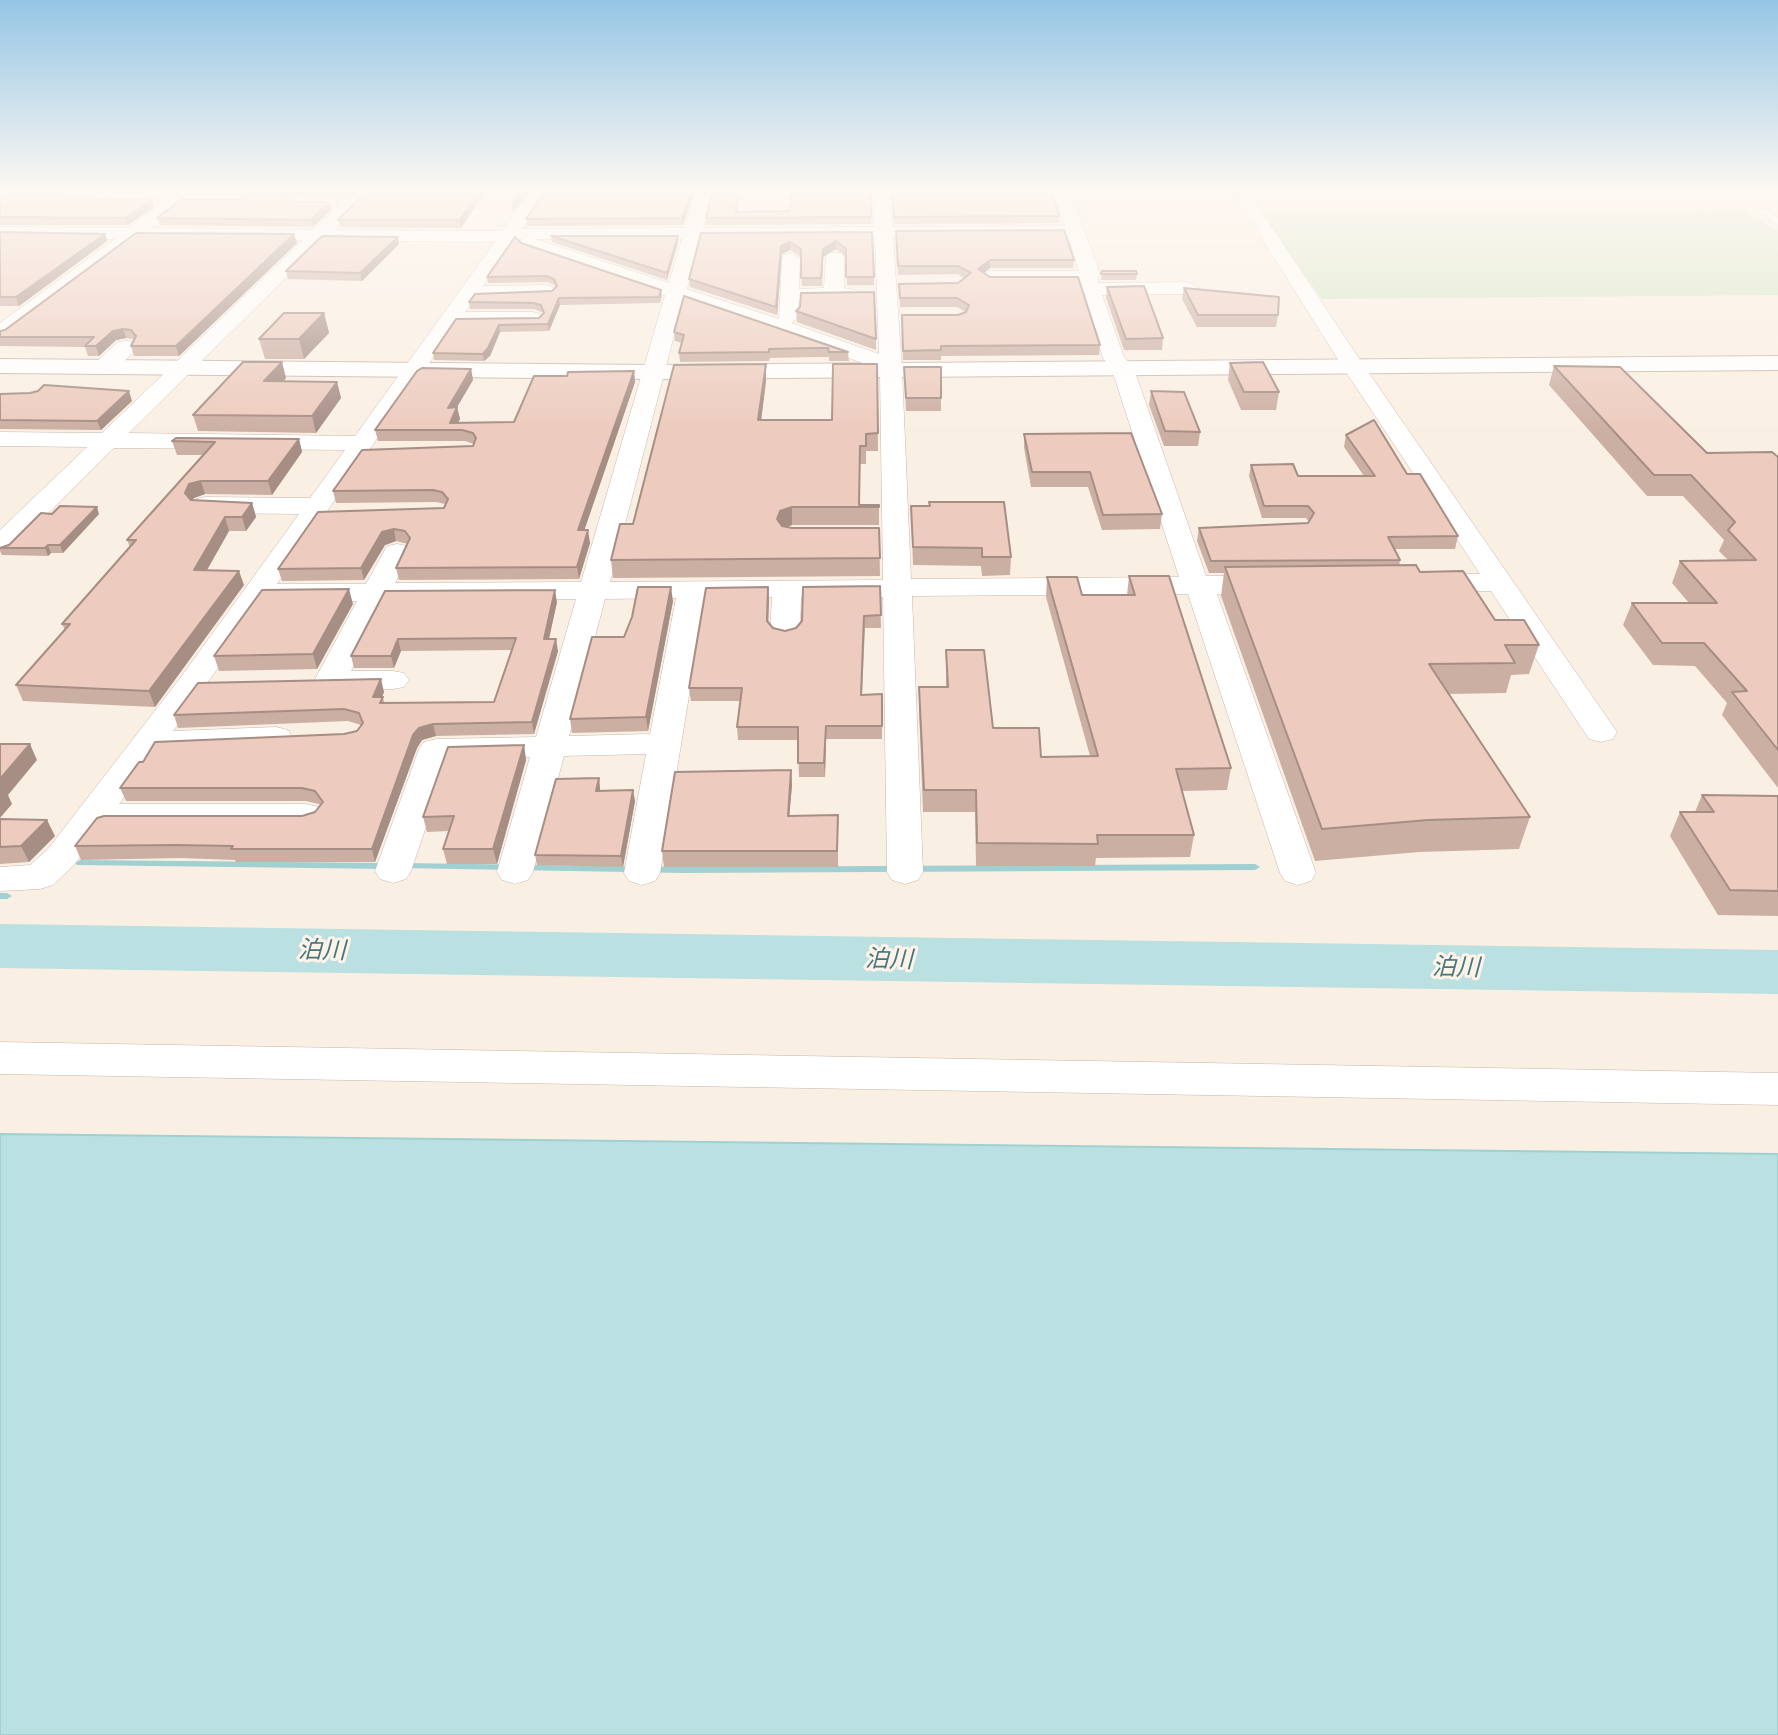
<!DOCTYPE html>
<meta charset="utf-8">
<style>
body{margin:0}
canvas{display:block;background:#faefe3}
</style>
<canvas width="1778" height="1735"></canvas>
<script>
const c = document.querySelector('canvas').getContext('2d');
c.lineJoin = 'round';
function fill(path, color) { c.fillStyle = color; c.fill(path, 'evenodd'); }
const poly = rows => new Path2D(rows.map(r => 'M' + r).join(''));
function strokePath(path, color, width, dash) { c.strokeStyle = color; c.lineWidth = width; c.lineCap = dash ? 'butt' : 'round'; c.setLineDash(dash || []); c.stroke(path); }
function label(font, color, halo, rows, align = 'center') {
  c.font = font + ' Ubuntu,"Noto Sans JP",sans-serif'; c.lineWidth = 6; c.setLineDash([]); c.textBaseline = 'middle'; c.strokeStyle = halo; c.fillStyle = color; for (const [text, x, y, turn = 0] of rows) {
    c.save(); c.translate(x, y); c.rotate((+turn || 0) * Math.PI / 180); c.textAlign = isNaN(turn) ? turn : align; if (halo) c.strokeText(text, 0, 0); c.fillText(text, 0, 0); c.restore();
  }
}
fill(poly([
 [1744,209,1778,231,1778,295,1322,299,1261,212]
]), '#d5e6c4');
const water = poly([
 [0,1134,1778,1154,1778,1735,0,1735,0,1134]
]);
fill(water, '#bae0e1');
strokePath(water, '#a1d0d2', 2);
fill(poly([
 [80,860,387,863,392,866,387,869,77,865,75,863,80,860],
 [402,863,684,867,1255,864,1260,867,1255,870,684,873,399,868,397,866,399,864,402,863],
 [0,893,7,893,12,896,7,899,0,899,0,893]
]), '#a1d0d2');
fill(poly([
 [0,924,1778,950,1778,994,0,968,0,924]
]), '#bae0e1');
const service = poly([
 [1760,209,1766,209,1778,218,1778,225,1760,213,1760,209]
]);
const minor = poly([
 [179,191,198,191,196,194,240,195,249,200,240,205,183,204,152,228,314,230,354,191,372,191,334,230,502,231,532,191,548,191,522,229,685,228,696,191,712,191,703,228,874,227,873,191,889,191,892,227,1065,226,1054,191,1070,191,1099,271,1098,283,1188,282,1198,288,1188,294,1102,295,1124,357,1134,369,1206,576,1272,576,1282,579,1286,585,1282,591,1272,594,1217,594,1316,873,1311,881,1298,885,1285,881,1280,873,1188,594,912,596,923,872,918,880,905,884,892,880,887,872,883,597,801,597,800,632,796,638,785,641,774,638,770,632,772,597,705,598,660,873,655,881,642,885,629,881,624,873,646,754,564,756,533,872,528,880,515,884,502,880,497,872,530,757,449,759,411,871,406,879,393,883,380,879,375,871,419,749,424,742,436,739,536,737,576,599,386,601,351,671,393,671,404,673,409,680,404,687,393,689,333,690,319,688,314,681,357,601,265,602,173,731,276,727,288,730,292,737,288,744,276,747,158,752,119,804,306,804,318,807,324,815,318,823,306,826,103,826,74,865,53,885,40,889,0,891,0,867,30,865,48,849,181,677,299,514,205,513,196,511,192,505,196,499,205,497,310,498,345,450,114,448,10,551,0,553,0,530,87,447,0,446,0,432,102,433,303,240,138,239,7,337,0,339,0,323,115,239,0,237,0,227,129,228,179,191],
 [1068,236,1079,271,990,271,980,277,990,283,1079,283,1103,358,1112,370,1179,577,911,579,902,370,893,237,1068,236],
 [875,237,879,354,791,323,798,318,799,301,856,298,859,294,856,290,844,288,844,257,842,253,828,253,826,257,824,288,799,289,800,259,791,253,784,255,782,259,779,319,687,289,700,238,875,237],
 [522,239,520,243,523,247,665,295,581,582,395,583,411,552,407,546,397,544,387,546,366,584,277,584,456,324,540,322,543,318,540,314,533,312,465,312,475,298,553,295,556,291,553,287,546,285,483,286,514,241,522,239],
 [536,239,682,239,669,283,536,239],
 [323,241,495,242,355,436,129,433,323,241],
 [683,301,863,363,880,373,883,580,610,582,683,301],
 [676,598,650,734,569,736,605,599,676,598],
 [1232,191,1248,191,1364,366,1617,732,1613,739,1601,742,1589,739,1491,591,1421,592,1411,589,1407,583,1411,577,1421,574,1480,574,1342,366,1232,191],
 [302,192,308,193,310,197,308,201,298,210,286,210,283,206,286,202,302,192],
 [126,341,134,342,137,347,134,352,111,373,95,373,92,368,95,363,118,342,126,341],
 [0,1042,1778,1073,1778,1105,0,1074,0,1042]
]);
const tertiary = poly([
 [1778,356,1778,370,653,379,0,373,0,359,653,365,1778,356]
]);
strokePath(service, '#c9b6ab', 1);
strokePath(minor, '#c9b6ab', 1);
strokePath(tertiary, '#c9b6ab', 2);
fill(service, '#fff');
fill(minor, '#fff');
fill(tertiary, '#fff');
fill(poly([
 [0,191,61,195,65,198,154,207,128,225,0,225],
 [200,191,351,191,347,194,288,196,287,198,293,202,331,210,313,227,160,225,157,218,239,200,245,195,240,192],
 [427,191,486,191,461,228,340,227,338,220,426,193],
 [695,191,683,225,527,226,526,219],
 [740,191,737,212,789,211,871,191,871,224,706,225,706,218],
 [891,191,1051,191,1059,216,1059,223,894,224],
 [896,231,1074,260,1073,268,990,268,984,273,1100,345,1099,355,941,356,941,360,903,360,902,325,958,315,966,312,957,307,900,307,899,284,958,283,964,278,958,274,898,275],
 [0,232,105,234,107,241,19,306,0,306],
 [872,232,874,285,847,285,846,257,836,249,823,257,822,286,802,286,801,257,790,250,782,254,777,315,690,287,689,279,701,233],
 [551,236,678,236,678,242,667,280,552,242],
 [297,243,179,356,134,356,131,346,134,339,126,338,116,340,99,356,88,356,85,347,0,346,0,331],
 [521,243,661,290,662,297,660,303,560,305,549,331,500,332,490,356,484,361,434,360,433,353,456,319,539,318,543,314,542,312,534,309,470,309,469,302,552,291,556,287,555,285,547,282,488,283,487,277],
 [399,244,362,281,288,279,286,271],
 [1102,271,1137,274,1136,280,1101,280],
 [1107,287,1163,338,1162,350,1124,350,1106,298],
 [1184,288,1278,315,1276,327,1197,327,1182,299],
 [684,296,848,352,849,361,829,361,829,357,815,357,770,358,769,361,680,362,679,353,682,343,675,341,674,332],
 [796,311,876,339,876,350,797,322],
 [324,313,329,333,304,359,265,359,259,339],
 [1230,363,1279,392,1276,410,1241,410,1228,380],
 [877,364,878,451,866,451,866,464,860,464,860,505,879,505,879,525,792,525,787,527,792,528,879,528,880,576,613,578,611,560,633,524,766,381,761,420,832,420],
 [1554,366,1707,453,1778,457,1778,788,1722,715,1727,703,1695,666,1653,665,1623,625,1632,603,1689,603,1672,583,1680,561,1728,560,1719,551,1724,540,1683,496,1647,496,1549,385],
 [904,367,941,367,941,411,906,411],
 [471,369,473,380,457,407,460,419,458,423,514,422,567,376,634,371,635,382,584,530,590,543,579,579,399,580,396,568,408,544,396,541,385,545,364,580,282,581,278,569,444,508,445,504,436,502,336,503,333,491,473,446,474,444,465,441,378,441,375,430],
 [286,378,284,381,337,382,341,398,316,433,198,431,193,415],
 [1151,391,1200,432,1198,446,1164,446,1149,405],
 [30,393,132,401,101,430,0,429,0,394],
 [1024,434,1162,514,1160,529,1102,530,1088,487,1031,487,1024,448],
 [1346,435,1407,474,1458,536,1455,549,1395,549,1400,560,1399,566,1420,572,1495,620,1539,645,1529,674,1511,675,1506,693,1449,694,1530,817,1519,849,1419,852,1315,861,1221,596,1224,573,1209,573,1197,541,1199,528,1308,523,1309,522,1306,518,1262,518,1249,476,1251,465,1298,476,1364,476,1344,447],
 [299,439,302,452,272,495,205,494,194,498,193,500,252,503,256,517,246,531,229,531,207,570,244,585,155,707,23,701,16,685,65,630,62,624,130,547,127,540,203,455,177,455,172,441],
 [911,506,1011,557,1010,575,982,576,981,566,913,565],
 [99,514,63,553,51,553,48,556,2,555,0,551,0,547],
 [1129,576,1231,768,1227,790,1182,791,1194,835,1190,857,1096,858,1095,866,976,866,975,812,923,812,919,708,919,687,946,687,946,650,993,728,1041,757,1090,756,1046,597,1047,577,1082,595,1127,595],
 [880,586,881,628,865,628,862,695,882,694,882,739,826,739,825,777,799,777,798,740,738,740,737,727,740,701,691,701,689,688,768,587,768,622,773,628,785,631,796,628],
 [385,591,557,602,549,639,558,651,534,734,436,736,422,740,417,748,375,862,236,862,235,860,180,858,81,860,75,846,302,816,315,812,320,806,319,804,306,801,126,801,120,788,357,731,361,725,348,721,178,728,174,715,384,692,382,697,385,703,494,702,512,650,401,651,394,668,354,668,351,656],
 [673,601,648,731,572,733,570,719,624,637,632,617],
 [353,604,317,669,219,671,214,656],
 [524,745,526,760,497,864,447,864,443,849,449,831,427,832,423,817],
 [791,770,792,785,789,816,838,815,838,867,664,867,662,851],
 [599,778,600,791,635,801,623,867,537,865,535,855],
 [1702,795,1778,796,1778,916,1718,915,1670,836,1680,812,1695,812],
 [0,819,55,836,29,862,0,864]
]), '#ccafa3');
fill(poly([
 [55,191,67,191,58,197],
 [285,191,287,191,288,196,284,203,283,195],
 [480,191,486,191,461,228,459,220],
 [522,191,529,191,513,212,512,204],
 [692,191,695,191,683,225,682,218],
 [739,191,740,191,736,219,736,212],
 [152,199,154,207,128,225,126,218],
 [329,202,331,210,313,227,311,220],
 [105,234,107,241,19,306,16,297],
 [294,234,297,243,179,356,176,346],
 [678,236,678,242,667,280,667,273],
 [398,237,399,244,362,281,360,273],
 [836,241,836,249,823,257,822,286,823,249],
 [790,242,790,250,782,254,777,315,776,307,781,246],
 [990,260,990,268,978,278,978,269],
 [559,298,560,305,549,331,548,324],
 [324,313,329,333,304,359,299,339],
 [499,325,500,332,490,356,484,361,483,354],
 [123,329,126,338,116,340,99,356,96,346,113,331],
 [282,362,286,378,269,397,264,381],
 [766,364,766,381,759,437,758,420],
 [471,369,473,380,450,419,448,408],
 [634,371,635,382,580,543,578,530],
 [337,382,341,398,316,433,312,416],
 [129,391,132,401,101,430,97,421],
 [457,407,460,419,454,430,450,423],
 [299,439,302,452,272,495,268,481],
 [201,481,205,494,194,498,190,506,185,493,189,484],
 [252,503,256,517,246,531,242,517],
 [97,507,99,514,63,553,60,545],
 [792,507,792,525,781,529,777,519,780,511],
 [225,517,229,531,199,584,194,570],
 [394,529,396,541,385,545,364,580,361,568,382,532],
 [588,530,590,543,579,579,577,567],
 [48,545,51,553,48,556,45,548],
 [239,571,244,585,155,707,149,691],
 [671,587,673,601,648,731,646,717],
 [768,587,769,600,768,633,767,621],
 [349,589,353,604,317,669,313,654],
 [555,590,557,602,546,652,544,639],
 [398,639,401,651,394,668,391,656],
 [556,639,558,651,534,734,532,722],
 [381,679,384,692,377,709,373,697],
 [433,724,436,736,422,740,417,748,375,862,372,849,413,735,419,728],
 [826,726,826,739,825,777,824,763],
 [30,744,37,760,8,795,12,804,0,818,0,779],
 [524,745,526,760,497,864,493,849],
 [791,770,792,785,788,831,788,816],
 [599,778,600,789,598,802,596,791],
 [633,790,635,801,623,867,621,856],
 [47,820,55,836,29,862,21,846]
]), '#a68e85');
const building = poly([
 [0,191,56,191,65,198,152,199,126,218,0,217,0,191],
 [248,191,285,191,283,195,293,202,329,202,311,220,157,218,182,199,239,200,250,192,248,191],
 [367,191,411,191,418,195,426,193,427,191,480,191,459,220,338,220,367,191],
 [519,191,522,191,512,204,519,191],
 [545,191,692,191,682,218,526,219,545,191],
 [712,191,739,191,736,212,789,211,793,191,871,191,871,217,706,218,712,191],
 [892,191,1051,191,1059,216,894,217,892,191],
 [1064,230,1074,260,990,260,978,269,990,277,1078,277,1100,345,941,346,941,350,903,351,902,315,958,315,966,312,969,305,957,298,900,298,899,284,958,283,971,273,958,266,898,266,896,231,1064,230],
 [0,232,105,234,16,297,0,297,0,232],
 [872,232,874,277,846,277,846,249,836,241,823,249,821,278,801,278,801,249,790,242,781,246,776,307,689,279,701,233,872,232],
 [136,233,294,234,176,346,131,346,136,336,131,330,123,329,113,331,96,346,85,346,94,337,0,337,0,331,5,330,136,233],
 [322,236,398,237,360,273,286,271,322,236],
 [551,236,678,236,667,273,551,236],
 [515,237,521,243,661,290,659,297,559,298,548,324,499,325,488,348,483,354,433,353,456,319,539,318,544,313,541,305,533,303,469,302,475,294,552,291,557,286,554,279,546,276,487,277,515,237],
 [1102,271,1136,271,1137,274,1101,274,1102,271],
 [1144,286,1163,338,1126,339,1107,287,1144,286],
 [1184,288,1279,297,1278,315,1198,315,1184,288],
 [874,292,876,339,796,311,800,307,801,293,874,292],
 [684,296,848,352,829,352,828,348,814,348,769,349,769,352,679,353,684,335,674,332,684,296],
 [284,313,324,313,299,339,259,339,284,313],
 [243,362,282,362,264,381,337,382,312,416,193,415,243,362],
 [1263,362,1279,392,1244,392,1230,363,1263,362],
 [766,364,758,420,832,420,833,364,877,364,878,433,866,434,866,446,860,446,859,505,879,505,879,507,792,507,780,511,777,519,782,526,792,528,879,528,880,558,611,560,620,524,633,524,674,365,766,364],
 [1554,366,1620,367,1707,453,1772,452,1778,457,1778,750,1732,692,1747,691,1704,643,1662,643,1632,603,1717,603,1680,561,1756,560,1728,530,1735,522,1691,475,1654,475,1554,366],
 [904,367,941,367,941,398,906,398,904,367],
 [422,368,471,369,448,408,457,407,450,423,514,422,534,376,567,376,568,372,634,371,578,530,588,530,577,567,396,568,410,538,405,531,394,529,382,532,361,568,278,569,318,512,444,508,448,499,442,492,433,490,333,491,362,450,473,446,476,438,473,433,462,430,375,430,417,371,422,368],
 [44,385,129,391,97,421,0,420,0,394,30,393,38,391,44,385],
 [1151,391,1184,392,1200,432,1165,431,1151,391],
 [1374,420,1407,474,1420,474,1458,536,1388,537,1400,560,1211,561,1199,528,1308,523,1314,513,1308,506,1264,506,1251,465,1293,464,1298,476,1375,476,1346,435,1374,420],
 [1131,433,1162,514,1103,515,1090,472,1032,472,1024,434,1131,433],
 [176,438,299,439,268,481,201,481,189,484,185,493,191,500,252,503,242,517,225,517,194,570,239,571,149,691,16,685,70,624,62,624,136,540,127,540,215,442,172,441,176,438],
 [929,502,1004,502,1011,557,982,557,982,548,913,547,911,506,930,506,929,502],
 [60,506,97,507,60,545,48,545,45,548,0,548,9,545,41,513,52,514,60,506],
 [1416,565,1420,572,1463,571,1495,620,1524,620,1539,645,1505,645,1515,663,1429,664,1530,817,1428,820,1322,829,1225,567,1416,565],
 [1129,576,1169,576,1231,768,1176,769,1194,835,1097,835,1098,844,977,843,976,790,924,790,919,687,948,687,946,650,984,650,993,728,1039,728,1041,757,1098,756,1047,577,1077,577,1082,595,1135,595,1129,576],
 [880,586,881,615,864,616,861,695,882,694,882,726,826,726,824,763,798,763,798,727,737,727,742,688,689,688,706,588,768,587,767,621,773,628,785,631,796,628,802,621,803,587,880,586],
 [638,587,671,587,646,717,570,719,592,637,624,637,632,617,638,587],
 [349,589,313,654,214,656,262,590,349,589],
 [555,590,544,639,556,639,532,722,433,724,419,728,413,735,372,849,231,849,233,846,175,845,75,846,97,818,104,816,302,816,315,812,323,802,315,791,302,788,120,788,139,762,143,762,155,742,344,734,357,731,363,723,359,713,344,709,174,715,198,683,381,679,373,697,383,697,380,703,494,702,516,638,398,639,391,656,351,656,385,591,555,590],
 [0,744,30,744,0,779,0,744],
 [524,745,493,849,443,849,454,816,423,817,448,747,524,745],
 [791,770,788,816,838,815,837,851,662,851,675,772,791,770],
 [599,778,596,791,633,790,621,856,535,855,556,779,599,778],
 [1702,795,1778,796,1778,891,1730,890,1680,812,1714,812,1702,795],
 [0,819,47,820,21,846,0,847,0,819]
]);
fill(building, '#edcbbe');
strokePath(building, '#a68e85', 2);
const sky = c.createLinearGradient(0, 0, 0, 434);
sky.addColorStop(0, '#95c6e5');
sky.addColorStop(0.44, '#fdf8f2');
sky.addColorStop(1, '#fdf8f200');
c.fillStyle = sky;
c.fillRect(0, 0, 1778, 434);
label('italic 24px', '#45777b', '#fdf3e9', [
 ["泊川",322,950,1],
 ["泊川",889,959,1],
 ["泊川",1456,967,1]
]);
</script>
